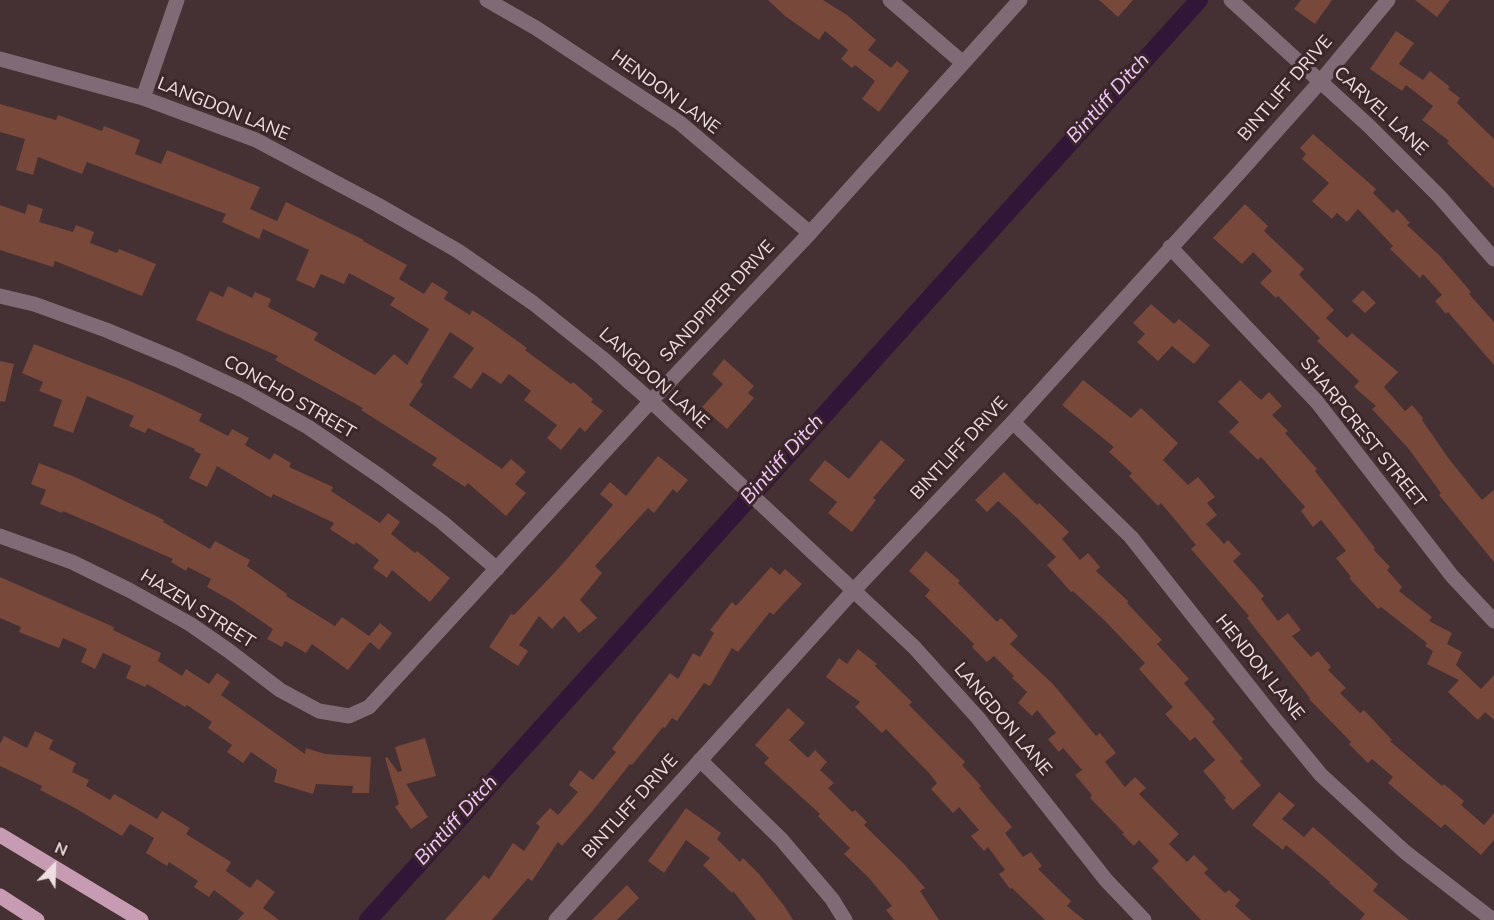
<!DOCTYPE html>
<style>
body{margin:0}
#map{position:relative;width:1494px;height:920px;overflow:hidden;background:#453033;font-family:"Nunito Sans",sans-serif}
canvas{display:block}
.north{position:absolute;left:24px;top:836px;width:60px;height:60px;-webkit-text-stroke:4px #3b2629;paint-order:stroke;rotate:23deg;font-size:16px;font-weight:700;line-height:24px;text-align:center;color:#eddfe1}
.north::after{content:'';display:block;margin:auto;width:21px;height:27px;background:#eddfe1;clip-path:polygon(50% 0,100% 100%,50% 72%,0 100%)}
</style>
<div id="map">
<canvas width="1494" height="920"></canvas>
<div class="north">N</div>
</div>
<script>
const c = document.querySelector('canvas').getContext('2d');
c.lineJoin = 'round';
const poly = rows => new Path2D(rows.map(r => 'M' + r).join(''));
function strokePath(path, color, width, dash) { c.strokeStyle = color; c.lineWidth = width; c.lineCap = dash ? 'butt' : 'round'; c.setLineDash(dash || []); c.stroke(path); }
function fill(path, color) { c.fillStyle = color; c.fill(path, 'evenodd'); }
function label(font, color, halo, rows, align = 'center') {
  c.font = font + ' "Nunito Sans",sans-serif'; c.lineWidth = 6; c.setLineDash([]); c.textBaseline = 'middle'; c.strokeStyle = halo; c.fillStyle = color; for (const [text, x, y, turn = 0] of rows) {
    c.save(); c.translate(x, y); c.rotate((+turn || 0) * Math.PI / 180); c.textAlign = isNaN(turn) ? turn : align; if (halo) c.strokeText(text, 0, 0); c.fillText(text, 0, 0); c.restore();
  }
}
strokePath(poly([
 [368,920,1199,0]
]), '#321637', 18);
fill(poly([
 [768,0,823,0,847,15,876,40,868,50,891,68,897,61,909,71,879,112,862,99,875,81,855,65,852,68,841,59,848,50,825,31,819,40,785,16],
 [1099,0,1133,0,1118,17],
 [1301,0,1332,0,1315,24,1294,9],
 [1415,0,1450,0,1437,17],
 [1396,31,1414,43,1399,64,1423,80,1430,71,1450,87,1448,89,1460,98,1457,103,1494,139,1494,188,1447,143,1449,141,1422,120,1433,106,1406,85,1402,91,1370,69],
 [0,104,56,120,58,115,102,131,104,126,140,140,135,154,161,164,167,150,260,187,250,209,277,221,286,202,364,240,363,241,407,265,399,279,424,294,432,282,448,292,444,299,470,315,472,310,488,320,527,348,525,350,571,384,573,382,593,399,591,402,603,411,585,432,580,427,561,450,547,438,557,425,524,400,531,391,509,374,501,384,483,372,471,389,453,377,474,348,450,332,420,382,423,384,409,405,502,469,511,459,526,472,515,484,526,493,506,516,468,483,465,487,432,465,437,458,361,410,363,408,275,360,278,356,196,320,210,291,223,297,228,286,252,298,255,292,271,299,268,307,318,333,314,340,375,375,394,354,407,365,429,329,390,305,395,298,349,273,344,284,321,274,314,288,296,280,309,250,263,229,259,239,222,222,226,214,87,162,82,174,38,157,33,175,16,170,25,139,0,132],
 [1313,134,1376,189,1373,193,1393,213,1397,209,1410,223,1407,225,1440,256,1471,292,1469,294,1494,322,1494,365,1448,312,1446,314,1435,301,1442,295,1423,274,1420,278,1390,249,1393,246,1358,209,1347,222,1337,213,1332,219,1312,201,1329,183,1302,159,1306,154,1300,148],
 [28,204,43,209,39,222,73,232,76,225,94,232,90,243,117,253,119,249,156,264,142,296,55,261,53,267,0,250,0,205,25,214],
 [1245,204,1268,226,1264,231,1304,269,1299,275,1334,310,1326,318,1347,338,1352,333,1398,372,1384,387,1405,411,1412,405,1423,418,1422,420,1449,459,1482,500,1494,490,1494,562,1439,495,1441,493,1408,448,1372,409,1376,406,1354,387,1359,381,1317,341,1320,338,1278,296,1276,298,1260,283,1272,271,1253,252,1242,264,1213,238],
 [1363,290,1376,303,1365,313,1352,301],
 [1151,304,1174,324,1179,319,1210,345,1194,364,1172,346,1158,361,1137,342,1145,334,1133,323],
 [34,344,125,379,162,395,202,414,199,421,228,436,232,429,249,438,245,445,270,460,274,453,291,463,289,467,333,487,331,491,380,523,388,513,400,522,391,534,415,553,417,551,450,578,430,602,392,570,387,578,373,568,379,560,356,542,354,545,330,529,334,523,273,494,271,498,217,466,207,487,189,478,201,454,194,451,195,449,148,428,145,433,129,426,134,416,87,396,73,433,53,426,62,400,39,391,43,382,22,373],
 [724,359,754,386,748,393,754,398,727,429,702,407,723,384,712,374],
 [0,361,14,364,5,402,0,401],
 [1083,380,1131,418,1141,408,1178,443,1163,460,1188,485,1198,477,1215,497,1207,503,1217,515,1206,524,1224,544,1228,540,1241,554,1233,561,1264,596,1261,599,1278,621,1288,613,1301,630,1292,636,1311,657,1318,651,1331,667,1328,670,1346,688,1340,693,1360,713,1364,710,1392,740,1390,741,1442,786,1444,784,1464,801,1461,805,1484,825,1494,813,1494,840,1481,855,1445,824,1441,828,1423,813,1388,783,1393,777,1372,759,1368,763,1349,744,1351,742,1309,699,1310,698,1247,618,1249,616,1191,549,1196,545,1161,503,1158,506,1129,476,1132,473,1109,452,1114,447,1062,405],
 [1240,380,1261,400,1269,392,1282,406,1272,415,1288,431,1285,433,1317,469,1315,471,1375,548,1373,549,1390,567,1387,570,1402,587,1399,591,1432,617,1429,621,1452,633,1447,644,1462,652,1456,665,1481,689,1494,675,1494,720,1485,712,1478,720,1448,692,1459,680,1427,664,1433,651,1425,646,1427,643,1381,607,1378,609,1349,578,1351,577,1336,558,1346,551,1321,520,1313,527,1301,511,1305,507,1261,457,1258,460,1229,432,1239,422,1218,402],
 [881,440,905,460,873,498,876,500,852,532,828,513,837,502,809,480,825,460,849,479],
 [658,456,688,480,677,493,673,489,654,513,648,508,595,566,602,573,580,600,597,618,579,633,564,616,552,629,539,616,519,645,528,651,518,666,489,647,511,614,514,615,559,568,613,505,600,494,610,482,626,496],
 [39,463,75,477,164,520,163,522,210,549,215,541,250,560,247,566,287,594,286,596,335,626,342,617,369,636,380,623,392,633,379,650,370,642,348,670,312,644,306,653,285,641,282,647,267,639,273,629,232,601,207,587,211,579,188,567,186,571,171,562,173,559,105,529,63,511,62,513,40,504,46,490,31,484],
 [1004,472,1037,505,1039,503,1069,532,1062,539,1080,560,1088,553,1100,567,1096,571,1128,601,1127,603,1162,640,1157,644,1189,679,1184,683,1215,719,1212,722,1243,759,1240,761,1261,785,1233,810,1224,800,1226,798,1203,771,1215,760,1195,737,1190,741,1165,714,1173,707,1139,669,1145,663,1106,622,1073,591,1071,592,1047,565,1056,557,1016,517,998,501,987,512,975,500],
 [926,551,960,581,958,583,997,622,1001,618,1018,636,1010,644,1053,684,1096,736,1100,733,1116,753,1105,762,1125,787,1135,777,1146,788,1139,794,1179,834,1169,844,1187,862,1194,855,1208,869,1204,873,1225,893,1229,890,1240,900,1235,906,1251,920,1201,920,1152,868,1159,861,1139,840,1134,846,1122,834,1124,833,1090,798,1092,795,1075,775,1082,770,1063,748,1059,752,1048,739,1056,733,1037,710,1032,716,1018,703,1027,692,1012,678,1014,676,994,656,987,662,972,647,974,644,925,596,930,590,909,571],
 [771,567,780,575,785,569,802,584,773,615,770,612,738,652,732,648,710,686,704,683,677,721,672,718,665,728,663,727,632,765,630,764,590,814,562,846,558,842,532,881,528,878,492,920,445,920,484,875,489,879,513,843,524,851,540,827,536,823,550,808,558,815,578,792,569,785,580,770,593,780,616,752,612,749,670,673,678,679,693,653,700,657,714,633,710,630,732,602,736,606],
 [0,577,114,627,113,630,161,653,158,661,182,676,186,669,209,684,217,673,230,682,221,695,305,754,306,748,325,754,371,757,369,793,352,793,353,786,316,784,313,794,274,782,277,770,251,752,243,763,227,752,232,745,208,728,212,722,187,705,185,707,147,684,145,687,126,678,131,666,103,653,95,669,81,662,87,649,63,638,59,648,19,632,21,627,0,618],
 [858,649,877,664,875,666,912,702,909,705,965,762,962,765,981,786,979,788,1012,827,1005,833,1023,857,1031,852,1042,866,1038,869,1071,901,1067,906,1084,920,1045,920,1012,888,1010,889,999,874,1005,870,988,847,984,851,971,836,979,830,959,807,953,813,931,789,937,783,929,773,886,729,882,733,855,707,860,702,826,677,839,658,847,664],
 [788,708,805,723,789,740,808,758,815,750,827,762,820,770,834,783,828,788,852,812,855,810,867,822,864,825,905,865,925,888,920,891,939,920,894,920,886,910,892,906,869,878,844,854,850,848,818,816,820,814,764,763,769,758,755,745],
 [35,731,53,740,49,749,76,763,72,772,89,780,86,786,110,800,114,794,157,819,162,811,190,828,186,834,231,862,226,871,250,888,257,879,275,892,263,908,279,920,238,920,244,913,214,890,209,897,194,887,198,881,169,862,167,866,146,853,154,838,130,824,122,836,75,808,40,790,42,786,0,766,0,744,4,736,27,748],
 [425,738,436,776,406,784,428,817,411,829,395,807,399,804,385,758,387,757,398,772,402,771,395,747],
 [1279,792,1295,805,1282,819,1304,837,1313,827,1378,884,1373,891,1409,920,1360,920,1365,914,1329,883,1330,882,1286,845,1283,850,1252,825],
 [686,808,721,833,717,839,740,862,743,858,759,874,785,907,793,920,756,920,733,891,732,893,703,865,710,858,686,840,664,873,648,861],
 [627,885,639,898,617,920,592,920]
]), '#78483a');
strokePath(poly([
 [487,0,536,28,680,123,810,233],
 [890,0,963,63],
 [1231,0,1369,126,1440,197,1494,259],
 [0,59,143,98,256,140,378,205,458,251,533,303,602,358,651,401,914,647,978,718,1106,880,1144,920],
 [143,98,177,0],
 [1170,247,1317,402,1452,576,1494,621],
 [0,296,34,304,106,330,178,360,244,391,308,427,381,477,442,522,497,569],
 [1013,422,1131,537,1274,718,1321,775,1405,852,1493,920],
 [0,536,72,562,129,590,190,624,229,651,280,690,319,711,349,716,369,707,651,401,810,233,1020,0],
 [700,760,781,839,832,899,845,920],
 [556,920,854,590,1013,422,1238,174,1320,82,1388,0]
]), '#806a75', 15);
strokePath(poly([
 [0,835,141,920],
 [0,896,37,920]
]), '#c79cb2', 15);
label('18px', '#eddfe1', '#3b2629', [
 ["BINTLIFF DRIVE",1286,89,-49],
 ["HENDON LANE",665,93,36],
 ["LANGDON LANE",223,110,22],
 ["CARVEL LANE",1380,112,43],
 ["SANDPIPER DRIVE",718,302,-47],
 ["LANGDON LANE",653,379,42],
 ["CONCHO STREET",289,398,30],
 ["SHARPCREST STREET",1362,433,51],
 ["BINTLIFF DRIVE",960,449,-47],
 ["HAZEN STREET",197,610,32],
 ["HENDON LANE",1259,668,51],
 ["LANGDON LANE",1002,720,50],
 ["BINTLIFF DRIVE",631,807,-48]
]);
label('italic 20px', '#f2c8fa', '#3b2629', [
 ["Bintliff Ditch",1109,99,-48],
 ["Bintliff Ditch",783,460,-48],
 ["Bintliff Ditch",457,821,-48]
]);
</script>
